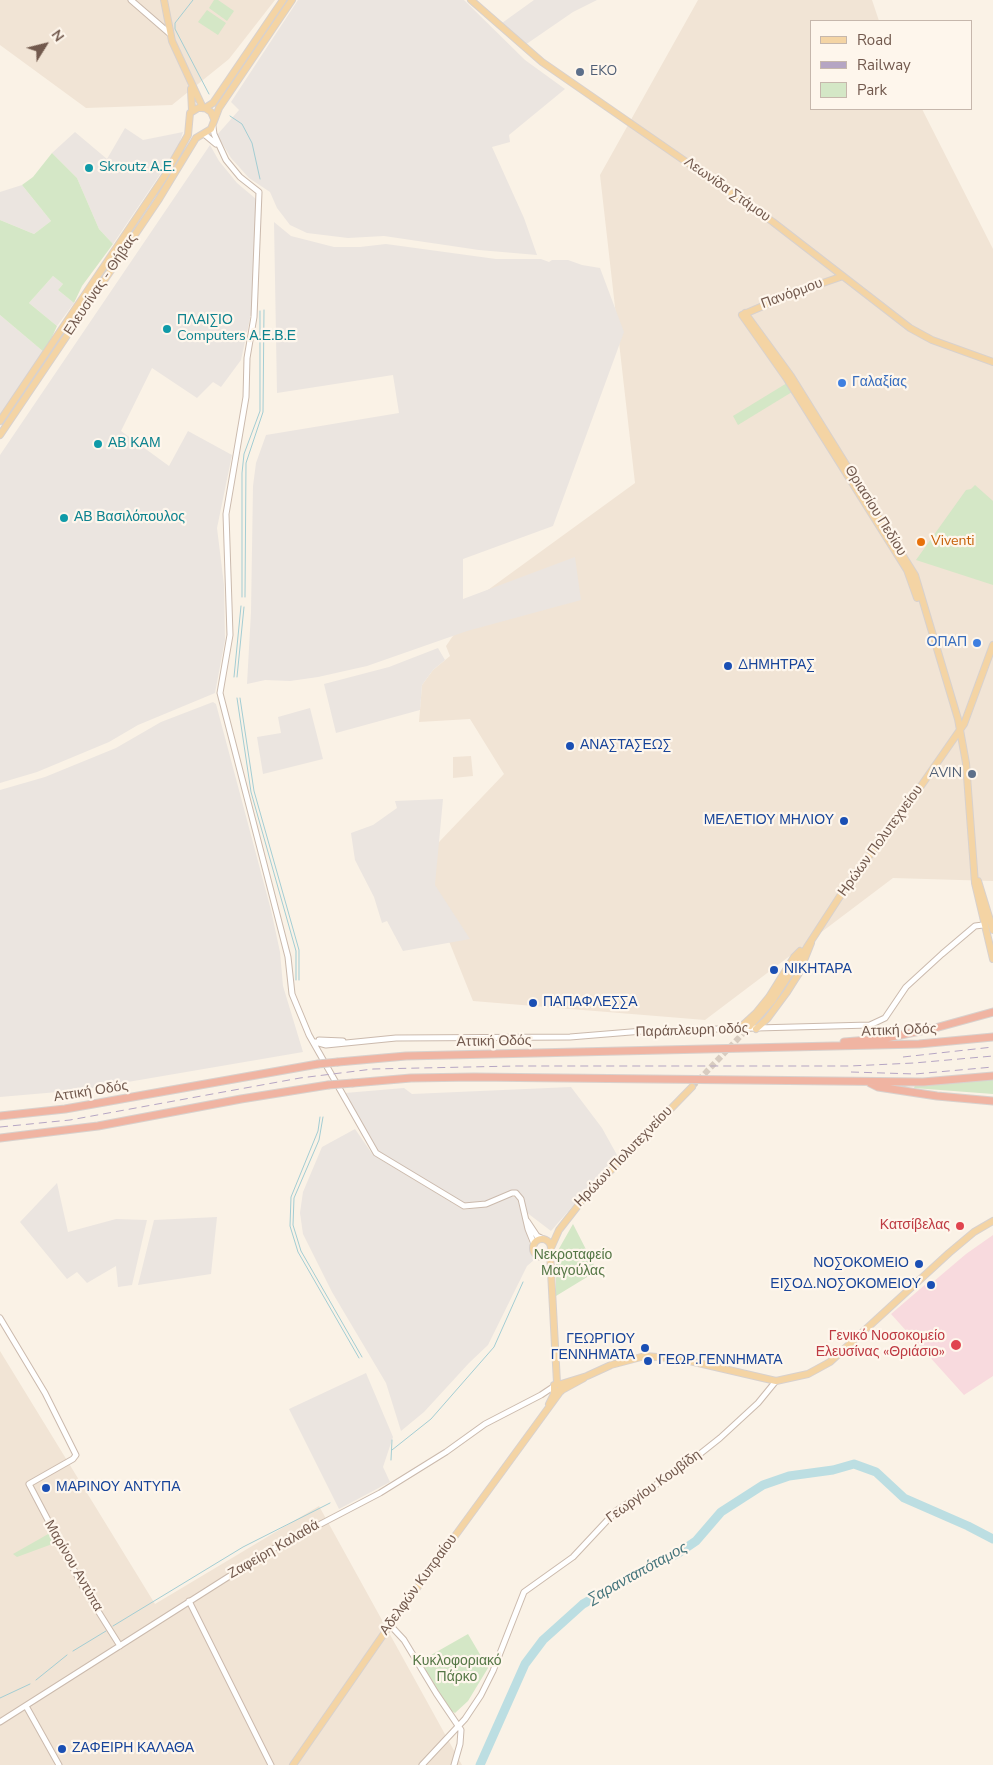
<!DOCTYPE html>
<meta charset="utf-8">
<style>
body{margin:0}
#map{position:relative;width:993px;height:1765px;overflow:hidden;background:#faf2e6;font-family:"Nunito Sans",sans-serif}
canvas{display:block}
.legend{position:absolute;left:810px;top:20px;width:162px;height:90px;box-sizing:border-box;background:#fef6ec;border:1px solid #c6b7ac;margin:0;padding:6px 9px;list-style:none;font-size:15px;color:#72594d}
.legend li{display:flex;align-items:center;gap:10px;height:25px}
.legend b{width:25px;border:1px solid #c6b7ac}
.north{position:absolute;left:20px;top:20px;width:50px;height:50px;-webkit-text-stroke:4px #fef6ec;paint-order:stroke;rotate:54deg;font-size:14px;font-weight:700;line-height:20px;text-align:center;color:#72594d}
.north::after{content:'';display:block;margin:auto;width:18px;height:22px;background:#72594d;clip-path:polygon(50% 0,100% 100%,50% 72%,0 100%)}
</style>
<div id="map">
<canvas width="993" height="1765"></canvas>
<ul class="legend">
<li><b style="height:6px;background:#f4d4a4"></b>Road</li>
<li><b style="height:6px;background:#b5a5c3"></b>Railway</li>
<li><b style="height:14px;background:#d4e7c6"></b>Park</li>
</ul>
<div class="north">N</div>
</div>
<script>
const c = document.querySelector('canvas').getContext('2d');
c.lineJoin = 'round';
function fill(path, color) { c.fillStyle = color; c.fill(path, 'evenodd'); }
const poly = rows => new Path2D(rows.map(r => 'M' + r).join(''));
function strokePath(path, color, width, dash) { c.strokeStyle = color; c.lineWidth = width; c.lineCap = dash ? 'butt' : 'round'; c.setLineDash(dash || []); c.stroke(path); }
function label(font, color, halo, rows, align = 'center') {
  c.font = font + ' "Nunito Sans",sans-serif'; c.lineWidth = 4.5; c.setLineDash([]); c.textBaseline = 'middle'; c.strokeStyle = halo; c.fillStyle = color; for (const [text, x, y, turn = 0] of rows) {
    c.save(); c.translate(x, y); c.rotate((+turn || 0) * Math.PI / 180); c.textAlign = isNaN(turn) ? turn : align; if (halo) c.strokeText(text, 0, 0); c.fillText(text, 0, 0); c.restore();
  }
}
fill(poly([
 [0,0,275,0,229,59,172,105,86,108,0,45],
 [698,0,872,0,879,21,812,21,812,109,922,109,993,249,993,881,893,878,705,1020,473,1001,418,864,504,774,470,719,419,722,422,685,433,670,450,656,446,646,481,595,635,483,600,175],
 [471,756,473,776,453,778,453,757],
 [0,1351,155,1604,319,1506,462,1765,0,1765]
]), '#f1e4d5');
fill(poly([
 [298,0,464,0,525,60,565,89,509,135,510,142,492,147,524,218,537,255,479,250,384,236,348,238,307,233,290,225,277,208,270,192,249,178,231,158,217,135,239,110,231,102],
 [534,0,597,0,573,12,525,45,502,23],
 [125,128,143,140,183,132,178,148,113,244,99,229,77,178,52,153,75,132,107,159],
 [210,145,219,161,237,183,256,199,254,300,241,360,221,387,213,382,197,398,152,368,121,431,169,466,188,431,232,455,217,528,224,585,225,640,215,693,138,725,109,742,37,772,0,783,0,455],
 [22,185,51,221,34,234,0,220,0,192],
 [274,222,291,236,334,247,360,247,386,244,496,259,541,259,549,262,552,260,568,260,582,265,600,268,624,332,553,526,463,559,463,599,575,557,581,600,467,631,367,666,318,677,290,681,265,680,247,684,251,612,253,486,256,463,266,435,399,413,393,375,277,393],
 [53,276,63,284,58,290,74,303,57,326,29,303],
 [0,315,45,353,0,416],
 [438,648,445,660,433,670,422,685,420,710,336,733,324,684,389,667],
 [213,702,216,704,271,910,280,952,283,986,303,1052,81,1090,0,1097,0,790,45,777,116,748,161,722],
 [310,708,323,759,263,774,257,737,281,733,278,717],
 [443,799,435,885,470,939,403,951,387,921,382,923,374,897,355,860,351,833,373,825,397,808,395,801],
 [571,1087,602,1128,617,1155,551,1231,526,1212,523,1199,516,1190,483,1202,464,1203,379,1152,372,1145,345,1093,404,1088,412,1094],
 [355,1129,373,1155,464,1210,488,1206,510,1197,515,1197,518,1201,534,1260,527,1266,488,1345,469,1363,424,1412,401,1431,386,1383,332,1292,303,1234,300,1213,303,1192,322,1147],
 [57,1183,68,1232,116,1219,147,1220,132,1285,118,1287,116,1266,87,1283,77,1272,67,1279,20,1222],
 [217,1217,211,1274,138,1285,154,1220],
 [366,1373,393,1437,383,1467,390,1482,339,1509,289,1409]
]), '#ebe5e0');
fill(poly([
 [993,1235,993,1376,964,1395,891,1314,927,1283,933,1282,966,1254]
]), '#f8dade');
fill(poly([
 [214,0,218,0,234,11,227,21,209,8],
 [207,10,226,23,218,35,198,22],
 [52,153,77,178,99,229,113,244,82,286,74,303,58,290,63,284,53,276,29,303,57,326,45,353,0,315,0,220,34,234,51,221,22,185,33,177],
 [787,383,792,392,738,425,733,416],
 [975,485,993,501,993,585,916,560,966,490,971,489],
 [993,1079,993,1094,914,1088,915,1085],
 [573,1224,597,1271,556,1296,556,1254],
 [50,1533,55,1543,17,1557,13,1554],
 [468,1634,488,1668,468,1701,455,1713,450,1710,422,1665,424,1659]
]), '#d4e7c6');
strokePath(poly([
 [193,0,175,23,175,29,209,94],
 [230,116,242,124,252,143,260,179],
 [242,597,242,473,244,454,260,411,260,311],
 [245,597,246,463,263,412,264,310],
 [234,677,241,606],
 [237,677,244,607],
 [237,698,251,792,296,951,296,980],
 [240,698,254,791,299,950,299,980],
 [320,1117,318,1131,291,1197,290,1226,298,1252,359,1358],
 [323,1117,319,1140,294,1198,293,1225,301,1251,362,1357],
 [392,1450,431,1419,494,1347,523,1282],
 [391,1460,392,1440],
 [113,1626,243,1547,330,1503],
 [73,1651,106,1631],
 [36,1680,67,1655],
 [0,1698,30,1684]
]), '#a3cdd3', 1);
strokePath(poly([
 [480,1765,525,1664,543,1640,583,1604,651,1566,677,1554,696,1541,721,1512,763,1485,789,1476,833,1470,854,1464,876,1472,904,1498,968,1526,993,1539]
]), '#bcdee2', 9);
strokePath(poly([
 [692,1087,750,1026]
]), '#d8ccc0', 6, [6, 3]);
const minor = poly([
 [131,0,169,33],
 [213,127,214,134,226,160,240,177,259,192,254,317,247,358,246,397,226,514,230,635,220,693,288,957,292,994,309,1035,376,1153,464,1206,486,1204,512,1193,516,1193,521,1199,528,1229,534,1244],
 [204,134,216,144],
 [319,1040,343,1041],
 [315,1042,326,1045,396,1038,570,1037,643,1031,870,1025,885,1018,906,987,942,954,975,926,983,925],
 [527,1221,537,1236,543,1239],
 [0,1318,45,1393,76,1455,73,1459,29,1484,83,1587,120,1646],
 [189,1601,271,1765],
 [390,1625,404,1640,436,1693,461,1730,460,1744,454,1765],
 [26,1706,59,1765],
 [0,1722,269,1551,380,1493,446,1452,485,1424,541,1395,553,1387],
 [422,1765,465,1719,481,1695,493,1671,524,1592,573,1557,616,1511,686,1465,720,1438,758,1403,776,1381]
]);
const major = poly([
 [164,0,172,41,203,108],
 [471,0,542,62,773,222,910,328,932,340,993,362],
 [191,89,192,111],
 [205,108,213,103,283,0],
 [843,276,791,294,742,315,787,379,907,570,917,598],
 [745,313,791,376,915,575,958,719,966,763,975,883,993,959],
 [0,421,164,177,188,135,190,113,198,108,205,108,211,112,214,119],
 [0,435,159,199,196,138,211,129,219,108,292,0],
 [978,881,993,930],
 [750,1026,772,1001,846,887,914,796,964,724,993,645],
 [756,1029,767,1019,787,992,799,973,811,943],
 [733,1030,743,1025,756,1013,769,997,794,957,800,951],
 '533 1248a9 9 0 1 1 18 0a9 9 0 1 1-18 0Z',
 [551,1248,559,1230,584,1198,692,1087],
 [550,1253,557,1383],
 [561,1384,587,1376,611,1365,645,1356,681,1359,776,1381,808,1374,830,1362,949,1253,974,1232,993,1221],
 [562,1390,584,1378],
 [549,1404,554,1394,554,1385,561,1384,561,1391,554,1391],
 [293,1765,390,1625,560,1392]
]);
const highway = poly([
 [844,1042,881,1039,935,1028,993,1012],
 [338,1062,406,1056,919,1044,993,1037],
 [353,1083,411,1078,474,1077,923,1082,993,1076],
 [870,1083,878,1087,937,1096,993,1101],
 [0,1116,65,1109,318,1064],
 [0,1138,98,1126,241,1099,328,1085]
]);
strokePath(minor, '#cbbaad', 7);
strokePath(major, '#d8d1cd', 8);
strokePath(highway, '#d8d1cd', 9);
strokePath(minor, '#fff', 5);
strokePath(major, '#f4d4a4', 6);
strokePath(highway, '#f0b4a2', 7);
strokePath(poly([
 [903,1057,993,1047],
 [851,1072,915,1074,993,1067],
 [0,1127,70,1120,300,1078,373,1069,516,1066,850,1066,914,1063,993,1056]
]), '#b5a5c3', 1, [8, 5]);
const highwayBridge = poly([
 [318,1064,338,1062],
 [328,1085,353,1083]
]);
strokePath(highwayBridge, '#d8d1cd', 9, []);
strokePath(highwayBridge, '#f0b4a2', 7);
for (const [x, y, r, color] of [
 [580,72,5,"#5c6f8a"],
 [89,168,5,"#0f9aa8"],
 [167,329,5,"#0f9aa8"],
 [842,383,5,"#3f7fe0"],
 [98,444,5,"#0f9aa8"],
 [64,518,5,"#0f9aa8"],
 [921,542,5,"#e8710a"],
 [977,643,5,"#3f7fe0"],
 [728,666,5,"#1a4fb4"],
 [570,746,5,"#1a4fb4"],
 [972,774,5,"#5c6f8a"],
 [844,821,5,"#1a4fb4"],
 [774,970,5,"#1a4fb4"],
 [533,1003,5,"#1a4fb4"],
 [960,1226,5,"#e0444e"],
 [919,1264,5,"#1a4fb4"],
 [931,1285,5,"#1a4fb4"],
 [956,1345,6,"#e0444e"],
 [645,1348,5,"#1a4fb4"],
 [648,1361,5,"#1a4fb4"],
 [46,1488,5,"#1a4fb4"],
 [62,1749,5,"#1a4fb4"]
]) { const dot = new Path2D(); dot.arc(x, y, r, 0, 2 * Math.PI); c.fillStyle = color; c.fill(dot); strokePath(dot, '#fef6ec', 2); }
label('14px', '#4e5e75', '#fef6ec', [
 ["EKO",590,72],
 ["AVIN",962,774,"right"]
], 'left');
label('14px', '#0d838f', '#fef6ec', [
 ["Skroutz Α.Ε.",99,168],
 ["ΠΛΑΙΣΙΟ",177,321],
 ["Computers Α.Ε.Β.Ε",177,337],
 ["ΑΒ ΚΑΜ",108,444],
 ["ΑΒ Βασιλόπουλος",74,518]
], 'left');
label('14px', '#72594d', '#fef6ec', [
 ["Λεωνίδα Στάμου",727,190,35],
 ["Ελευσίνας - Θήβας",101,285,-56],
 ["Πανόρμου",792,294,-20],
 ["Θριασίου Πεδίου",875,511,58],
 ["Ηρώων Πολυτεχνείου",881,841,-54],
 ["Παράπλευρη οδός",692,1031,-2],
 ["Αττική Οδός",899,1031,-2],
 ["Αττική Οδός",494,1042,-1],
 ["Αττική Οδός",91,1092,-9],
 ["Ηρώων Πολυτεχνείου",624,1157,-46],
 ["Γεωργίου Κουβίδη",654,1487,-36],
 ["Ζαφείρη Καλαθά",274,1550,-30],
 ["Μαρίνου Αντύπα",73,1566,60],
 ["Αδελφών Κυπραίου",419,1585,-54]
]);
label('14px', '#366cbe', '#fef6ec', [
 ["Γαλαξίας",852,383],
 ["ΟΠΑΠ",967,643,"right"]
], 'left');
label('14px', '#c56008', '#fef6ec', [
 ["Viventi",931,542]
], 'left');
label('14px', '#164399', '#fef6ec', [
 ["ΔΗΜΗΤΡΑΣ",738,666],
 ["ΑΝΑΣΤΑΣΕΩΣ",580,746],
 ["ΜΕΛΕΤΙΟΥ ΜΗΛΙΟΥ",834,821,"right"],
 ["ΝΙΚΗΤΑΡΑ",784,970],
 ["ΠΑΠΑΦΛΕΣΣΑ",543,1003],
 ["ΝΟΣΟΚΟΜΕΙΟ",909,1264,"right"],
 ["ΕΙΣΟΔ.ΝΟΣΟΚΟΜΕΙΟΥ",921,1285,"right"],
 ["ΓΕΩΡΓΙΟΥ",635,1340,"right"],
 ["ΓΕΝΝΗΜΑΤΑ",635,1356,"right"],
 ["ΓΕΩΡ.ΓΕΝΝΗΜΑΤΑ",658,1361],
 ["ΜΑΡΙΝΟΥ ΑΝΤΥΠΑ",56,1488],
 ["ΖΑΦΕΙΡΗ ΚΑΛΑΘΑ",72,1749]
], 'left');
label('14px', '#be3a42', '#fef6ec', [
 ["Κατσίβελας",950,1226],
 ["Γενικό Νοσοκομείο",945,1337],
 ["Ελευσίνας «Θριάσιο»",945,1353]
], 'right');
label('14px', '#557746', '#fef6ec', [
 ["Νεκροταφείο",573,1256],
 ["Μαγούλας",573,1272],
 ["Κυκλοφοριακό",457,1662],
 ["Πάρκο",457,1678]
]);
label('italic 15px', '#45757c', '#fef6ec', [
 ["Σαρανταπόταμος",638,1574,-29]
]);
</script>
